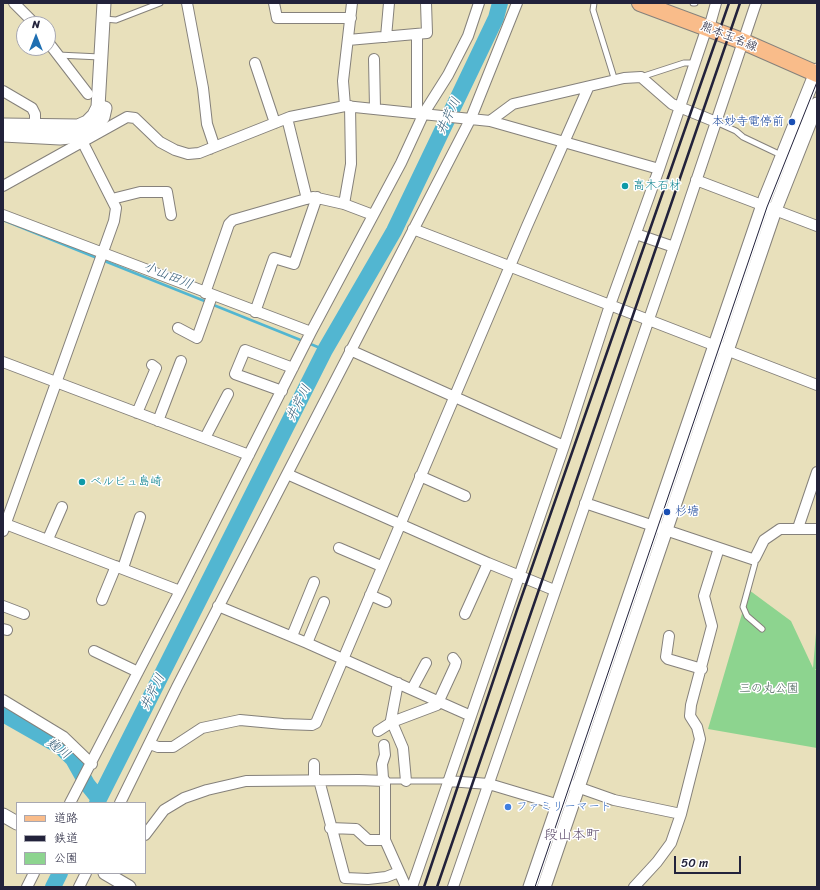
<!DOCTYPE html>
<meta charset="utf-8">
<style>
body{margin:0}
#map{position:relative;width:820px;height:890px;overflow:hidden;background:#e8e0bb;font-family:Sriracha,"Klee One",sans-serif}
canvas{display:block}
.frame{position:absolute;inset:0;border:4px solid #22223b;pointer-events:none}
.legend{position:absolute;left:16px;top:802px;width:130px;height:72px;box-sizing:border-box;background:#fff;border:1px solid #a7a7b1;margin:0;padding:5px 7px;list-style:none;font-size:12px;color:#22223b}
.legend li{display:flex;align-items:center;gap:8px;height:20px}
.legend b{width:20px;border:1px solid #a7a7b1}
.north{position:absolute;left:16px;top:16px;width:40px;height:40px;box-sizing:border-box;background:#fff;border:1px solid #a7a7b1;border-radius:50%;rotate:0deg;font-size:11px;font-weight:700;line-height:16px;text-align:center;color:#22223b}
.north::after{content:'';display:block;margin:auto;width:14px;height:18px;background:#1f6fb2;clip-path:polygon(50% 0,100% 100%,50% 72%,0 100%)}
.scale{position:absolute;left:674px;top:856px;width:67px;height:18px;box-sizing:border-box;border:2px solid #22223b;border-top:0;padding-left:5px;font-size:12px;line-height:14px;white-space:nowrap;color:#22223b;-webkit-text-stroke:3px #fff;paint-order:stroke}
</style>
<div id="map">
<canvas width="820" height="890"></canvas>
<div class="frame"></div>
<ul class="legend">
<li><b style="height:5px;background:#f9bc8a"></b>道路</li>
<li><b style="height:5px;background:#22223b"></b>鉄道</li>
<li><b style="height:11px;background:#8dd48f"></b>公園</li>
</ul>
<div class="north">N</div>
<div class="scale">50 m</div>
</div>
<script>
const c = document.querySelector('canvas').getContext('2d');
c.lineJoin = 'round';
function fill(path, color) { c.fillStyle = color; c.fill(path, 'evenodd'); }
const poly = rows => new Path2D(rows.map(r => 'M' + r).join(''));
function strokePath(path, color, width, dash) { c.strokeStyle = color; c.lineWidth = width; c.lineCap = dash ? 'butt' : 'round'; c.setLineDash(dash || []); c.stroke(path); }
function label(font, color, halo, rows, align = 'center') {
  c.font = font + ' Sriracha,"Klee One",sans-serif'; c.lineWidth = 3; c.setLineDash([]); c.textBaseline = 'middle'; c.strokeStyle = halo; c.fillStyle = color; for (const [text, x, y, turn = 0] of rows) {
    c.save(); c.translate(x, y); c.rotate((+turn || 0) * Math.PI / 180); c.textAlign = isNaN(turn) ? turn : align; if (halo) c.strokeText(text, 0, 0); c.fillText(text, 0, 0); c.restore();
  }
}
fill(poly([
 [749,590,791,621,813,668,817,621,817,669,815,669,817,671,817,748,708,729]
]), '#8dd48f');
strokePath(poly([
 [3,220,97,258],
 [102,260,207,302],
 [211,304,303,341],
 [308,343,325,350]
]), '#52b6d1', 2.5);
strokePath(poly([
 [3,714,61,747,73,759,87,784,99,799],
 [97,803,325,350,394,231,496,18,500,3],
 [53,887,60,873]
]), '#52b6d1', 16);
const service = poly([
 [594,3,593,10,615,81],
 [693,3,695,3],
 [104,19,116,20,160,3],
 [58,55,100,57],
 [641,77,684,63,695,63],
 [716,122,736,131,743,137,783,156],
 [755,558,755,563,743,607,747,616,762,629],
 [385,781,448,781]
]);
const minor = poly([
 [14,3,35,24],
 [187,3,203,88,207,124,214,145,210,149],
 [274,3,277,18,351,18],
 [709,28,716,3],
 [386,37,389,3],
 [348,40,427,33,426,3],
 [48,42,88,94],
 [374,59,375,108],
 [255,63,275,123],
 [3,91,32,108,35,114,35,125],
 [345,106,343,81,352,3],
 [417,112,417,34],
 [287,118,307,199],
 [490,121,513,104,624,78,641,77,672,104,716,122],
 [696,180,817,226],
 [3,186,127,117,135,118,160,142,175,150,188,154,199,153,290,117,345,106,490,121,659,169],
 [112,199,140,192,167,192,171,215],
 [344,204,351,164,350,106],
 [3,215,311,332],
 [413,229,817,385],
 [636,234,674,247],
 [205,293,229,224,233,220,313,197,344,204,373,215],
 [255,312,274,258,294,264,317,197],
 [178,328,197,338,212,296],
 [350,350,564,446],
 [3,362,249,455],
 [282,391,235,374,245,350,293,368],
 [137,413,156,368,152,365],
 [158,421,181,361],
 [205,438,228,394],
 [287,474,488,563,554,590],
 [420,476,465,496],
 [585,503,752,559,755,558,764,540,780,529,817,529],
 [3,523,180,591],
 [798,528,817,472],
 [3,531,114,221,116,208,80,137],
 [48,539,62,507],
 [339,548,381,566],
 [123,568,140,517],
 [370,595,386,602],
 [102,600,116,566],
 [3,606,24,614],
 [218,606,307,643,471,716],
 [465,614,488,563],
 [3,629,7,630],
 [292,636,314,582],
 [669,636,666,657,668,659,702,669],
 [307,643,324,602],
 [94,651,138,672],
 [398,683,391,720,403,748,406,781],
 [412,689,426,663],
 [3,700,64,737,92,764],
 [378,731,392,722,437,705,455,666,456,662,453,658],
 [150,744,158,747,173,747,202,728,240,720,283,724,312,725,316,723,527,226,588,88],
 [384,745,385,755,382,764,383,778,385,781,385,840,406,887],
 [314,764,314,780],
 [319,780,345,878,368,879,386,877,399,872],
 [448,781,489,784,559,805],
 [566,783,614,800,681,814],
 [70,803,180,591,311,332,401,163,424,113,448,75,468,36,479,3],
 [120,803,177,687,471,118,517,3],
 [330,828,356,829,368,840,385,840],
 [145,835,164,810,184,798,207,790,246,781,359,780,385,781],
 [27,887,34,873],
 [79,887,86,873],
 [412,887,564,446,610,305,659,169,707,27],
 [453,887,678,235,756,3],
 [634,887,657,862,671,843,681,814,700,739,697,727,690,716,691,705,712,626,704,596,719,548]
]);
const tertiary = poly([
 [3,125,78,126,87,122,94,115,98,107,104,3],
 [3,135,60,138,80,136,97,125,103,117,105,108],
 [3,815,17,823],
 [105,873,129,887],
 [530,887,765,199,817,70],
 [544,887,775,210,817,104]
]);
const primary = poly([
 [640,3,742,41,817,74]
]);
strokePath(service, '#85817b', 7);
strokePath(minor, '#85817b', 12);
strokePath(tertiary, '#85817b', 15);
strokePath(primary, '#85817b', 18);
strokePath(service, '#fff', 5);
strokePath(minor, '#fff', 10);
strokePath(tertiary, '#fff', 13);
strokePath(primary, '#f9bc8a', 16);
strokePath(poly([
 [535,887,767,207,817,82]
]), '#22223b', 1);
strokePath(poly([
 [424,887,517,610,729,3],
 [437,887,740,3]
]), '#22223b', 2.5);
for (const [x, y, r, color] of [
 [792,122,4,"#1a4fb4"],
 [625,186,4,"#0f9aa8"],
 [82,482,4,"#0f9aa8"],
 [667,512,4,"#1a4fb4"],
 [508,807,4,"#3f7fe0"]
]) { const dot = new Path2D(); dot.arc(x, y, r, 0, 2 * Math.PI); c.fillStyle = color; c.fill(dot); strokePath(dot, '#fff', 1.5); }
label('12px', '#22223b', '#fff', [
 ["熊本玉名線",729,37,22]
]);
label('12px', '#164399', '#fff', [
 ["本妙寺電停前",784,122],
 ["杉塘",675,512,"left"]
], 'right');
label('12px', '#0d838f', '#fff', [
 ["高木石材",633,186],
 ["ベルビュ島崎",90,482]
], 'left');
label('12px', '#476058', '#fff', [
 ["三の丸公園",769,689]
]);
label('12px', '#366cbe', '#fff', [
 ["ファミリーマート",516,807]
], 'left');
label('italic 13px', '#355d77', '#fff', [
 ["井芹川",449,116,-64],
 ["小山田川",168,276,22],
 ["井芹川",299,403,-63],
 ["井芹川",153,692,-63],
 ["麹川",58,749,36]
]);
label('14px', '#604f6e', '#fff', [
 ["段山本町",572,835]
]);
</script>
